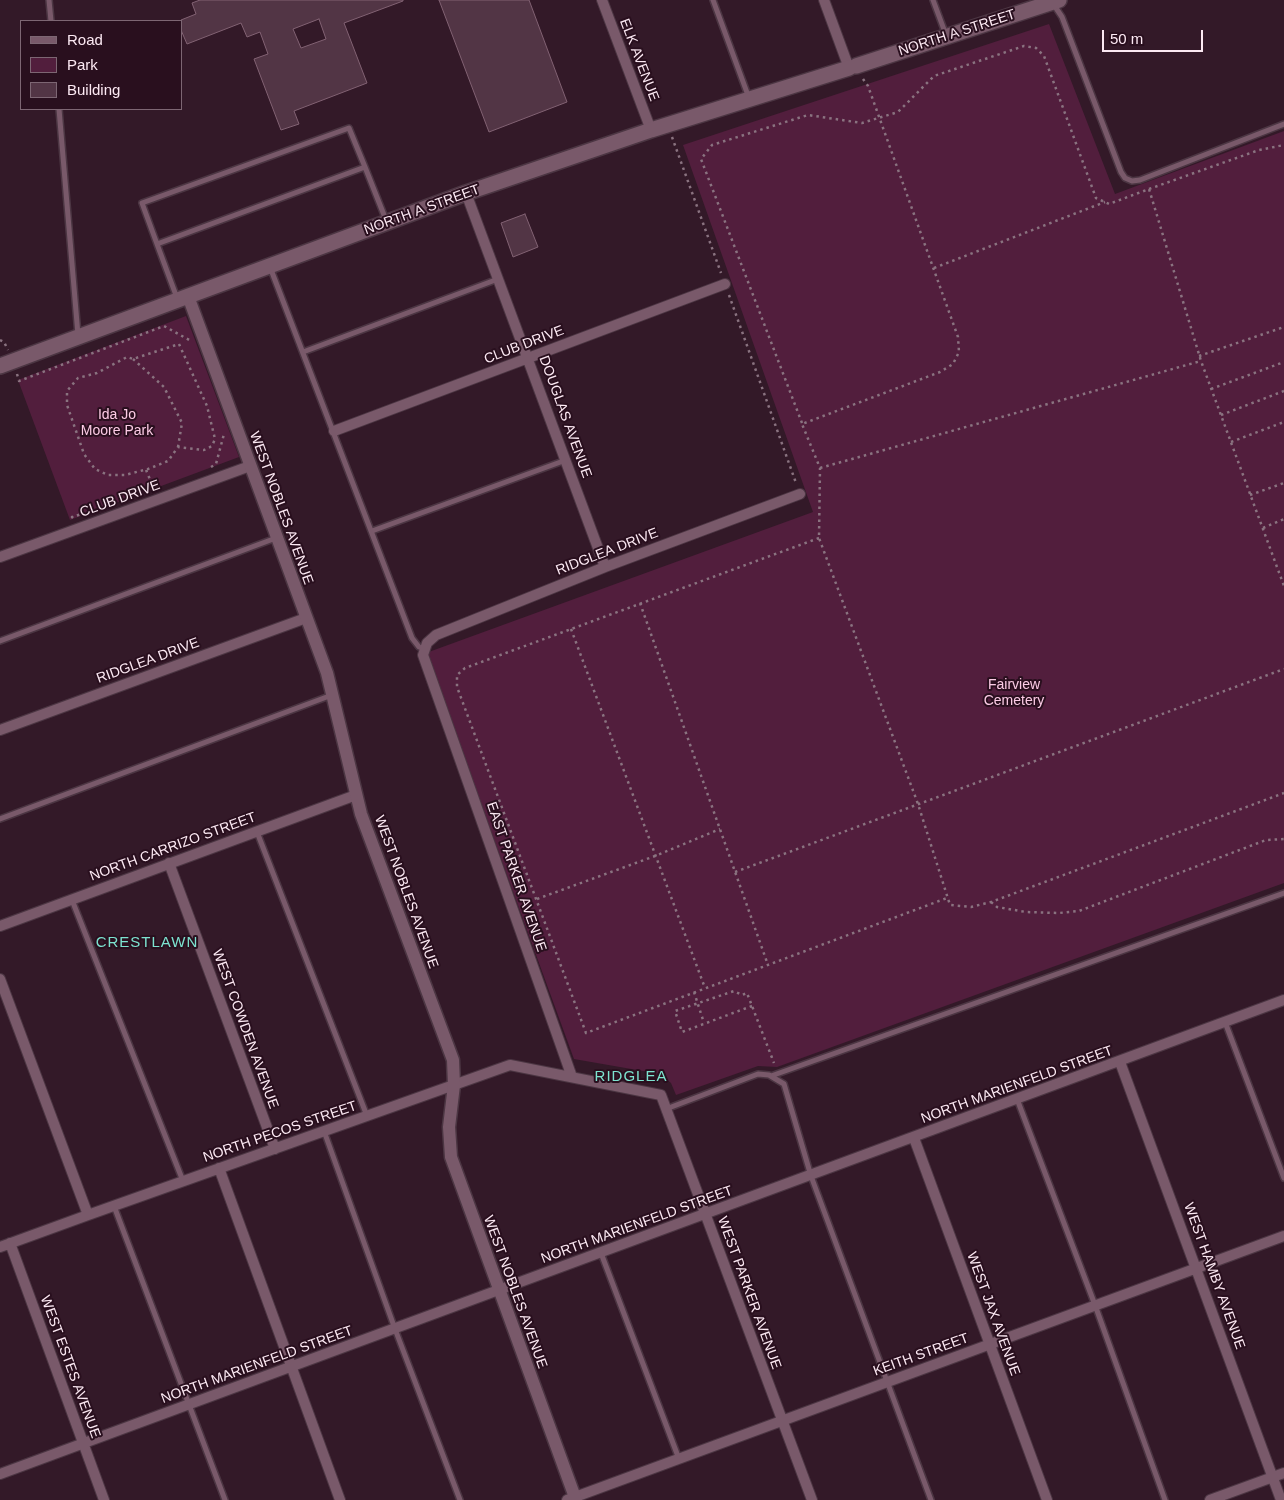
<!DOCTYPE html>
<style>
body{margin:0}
#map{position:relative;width:1284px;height:1500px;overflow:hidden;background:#331928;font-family:Helvetica,sans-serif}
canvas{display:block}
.legend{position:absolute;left:20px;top:20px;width:162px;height:90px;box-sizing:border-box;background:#290f1e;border:1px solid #7d6673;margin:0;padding:6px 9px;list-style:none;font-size:15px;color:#fce9f3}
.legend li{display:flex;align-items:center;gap:10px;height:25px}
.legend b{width:25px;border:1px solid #7d6673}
.scale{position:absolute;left:1102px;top:30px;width:101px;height:22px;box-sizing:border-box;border:2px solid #fce9f3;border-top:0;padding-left:6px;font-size:15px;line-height:18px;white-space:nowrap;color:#fce9f3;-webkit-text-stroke:4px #290f1e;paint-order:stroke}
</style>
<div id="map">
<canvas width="1284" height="1500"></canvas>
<ul class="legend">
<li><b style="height:6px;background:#79596a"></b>Road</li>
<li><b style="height:14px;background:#521e3d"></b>Park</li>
<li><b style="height:14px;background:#523545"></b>Building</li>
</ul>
<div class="scale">50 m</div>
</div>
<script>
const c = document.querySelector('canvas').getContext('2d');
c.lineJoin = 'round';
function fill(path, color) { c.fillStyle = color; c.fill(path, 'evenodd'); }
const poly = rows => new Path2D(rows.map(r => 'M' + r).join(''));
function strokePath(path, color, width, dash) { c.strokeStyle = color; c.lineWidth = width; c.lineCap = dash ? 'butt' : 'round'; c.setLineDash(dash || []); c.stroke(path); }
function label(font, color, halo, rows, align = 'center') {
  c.font = font + ' Helvetica,sans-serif'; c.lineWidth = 4; c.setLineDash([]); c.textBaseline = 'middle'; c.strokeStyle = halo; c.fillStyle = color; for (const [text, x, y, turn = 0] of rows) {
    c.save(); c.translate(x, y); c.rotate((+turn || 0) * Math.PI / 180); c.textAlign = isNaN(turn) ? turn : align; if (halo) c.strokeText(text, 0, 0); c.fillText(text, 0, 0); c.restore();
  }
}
fill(poly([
 [1049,24,1115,194,1284,131,1284,883,777,1067,758,1066,676,1095,671,1083,660,1074,574,1059,426,653,813,512,683,145],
 [186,316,239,457,70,520,18,380]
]), '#521e3d');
const building = poly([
 [200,0,403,0,403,1,344,23,367,83,294,111,299,124,281,130,254,59,268,54,260,32,247,37,241,23,187,44,181,30,181,20,196,14,192,3,200,0],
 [319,19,326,39,301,48,293,29,319,19],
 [439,0,529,0,567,102,489,132,439,0],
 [525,214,538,247,513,257,501,223,525,214]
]);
fill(building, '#523545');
strokePath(building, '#826273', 1);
const service = poly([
 [49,0,51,21],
 [713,0,749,98],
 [933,0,946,35],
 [1054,5,1062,17,1121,172,1125,178,1132,181,1140,180,1284,124],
 [59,109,78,335],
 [365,167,157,244,142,203,349,128,365,167,386,220],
 [157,244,177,298],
 [270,267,412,638,419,647,425,649],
 [303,352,498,279],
 [372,531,566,460],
 [0,641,276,538],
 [0,819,332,695],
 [257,832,367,1116],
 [72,900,183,1181],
 [1225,1022,1284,1178],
 [771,1076,1284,893],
 [1017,1099,1095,1305,1165,1500],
 [666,1109,758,1074,769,1075,784,1084,811,1176,931,1500],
 [324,1131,395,1329,460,1500],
 [114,1206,225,1500],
 [601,1253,679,1459]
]);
const minor = poly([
 [602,0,651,130],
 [824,0,849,68,855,66],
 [466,193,605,567],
 [334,431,725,284],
 [0,557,250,466],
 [0,730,306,618],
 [169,863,275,1149],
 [0,926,356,795],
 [0,979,88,1215],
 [1120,1062,1281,1500],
 [572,1077,423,655,427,643,436,635,605,567,800,494],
 [914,1138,1047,1500],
 [219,1168,340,1500],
 [10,1243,104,1500],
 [0,1247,88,1215,510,1065,661,1095,812,1500],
 [0,1474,1284,1000],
 [567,1500,1284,1236],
 [1210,1500,1284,1473]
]);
const tertiary = poly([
 [188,296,327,673,361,814,453,1060,454,1085,449,1127,451,1157,576,1500]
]);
const secondary = poly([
 [856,66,1059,0],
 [0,366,466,193,651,130,849,68]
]);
strokePath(service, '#4c3643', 8);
strokePath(minor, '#4c3643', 12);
strokePath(tertiary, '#4c3643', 15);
strokePath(secondary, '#4c3643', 18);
strokePath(poly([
 [863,79,868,86,958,337,959,352,953,364,940,372,802,424,820,468,819,538,918,804,950,905,971,907,991,902,1284,793],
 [672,137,721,273],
 [1149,189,1259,150,1284,145],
 [934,268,1105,202],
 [729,295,796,483],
 [0,340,4,342,8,350],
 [179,344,207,406,215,439,212,446,204,450,178,447,168,461,148,469,125,475,108,475,95,469,84,454,67,405,67,391,78,378,97,373,127,357,133,359,179,344],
 [1199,356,1284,327],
 [133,359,164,387,182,423,178,447],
 [17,374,19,381,164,326,191,341],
 [1211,389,1284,362],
 [1221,415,1284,391],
 [802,423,701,159,712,145,808,115,862,123,898,112,934,76,1024,46,1036,48,1044,56,1096,198,1109,204,1149,189,1201,361,1284,586],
 [1231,442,1284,422],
 [211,467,216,464,224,434],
 [820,468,1201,361],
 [146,470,154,489],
 [1250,495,1284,483],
 [73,518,72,517,82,514],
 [1263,528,1284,519],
 [819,538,465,668,457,675,457,687,586,1033,947,898],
 [640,603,768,965],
 [571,629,705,988],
 [735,872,1284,669],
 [537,899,655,856,720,829],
 [991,902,997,907,1026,912,1059,913,1079,911,1266,840,1284,839],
 [694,992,704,1023],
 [752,1006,682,1032,675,1011,734,991,742,995,747,993,774,1063]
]), '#8a7380', 2.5, [2.5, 4]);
strokePath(service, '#79596a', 5);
strokePath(minor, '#79596a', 10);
strokePath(tertiary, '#79596a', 12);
strokePath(secondary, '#79596a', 15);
label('14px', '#fce9f3', '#290f1e', [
 ["NORTH A STREET",957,33,-18],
 ["ELK AVENUE",639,60,69],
 ["NORTH A STREET",422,210,-20],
 ["CLUB DRIVE",524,345,-21],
 ["DOUGLAS AVENUE",565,417,70],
 ["CLUB DRIVE",120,499,-20],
 ["WEST NOBLES AVENUE",281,508,70],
 ["RIDGLEA DRIVE",607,552,-21],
 ["RIDGLEA DRIVE",148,661,-20],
 ["NORTH CARRIZO STREET",173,847,-20],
 ["EAST PARKER AVENUE",516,877,71],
 ["WEST NOBLES AVENUE",406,892,70],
 ["WEST COWDEN AVENUE",245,1029,70],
 ["NORTH MARIENFELD STREET",1017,1085,-20],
 ["NORTH PECOS STREET",280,1132,-19],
 ["NORTH MARIENFELD STREET",637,1225,-20],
 ["WEST HAMBY AVENUE",1214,1276,70],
 ["WEST NOBLES AVENUE",515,1292,70],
 ["WEST PARKER AVENUE",749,1293,70],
 ["WEST JAX AVENUE",993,1314,70],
 ["KEITH STREET",921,1355,-20],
 ["NORTH MARIENFELD STREET",257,1365,-20],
 ["WEST ESTES AVENUE",70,1367,70]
]);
label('14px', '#fccbe5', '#290f1e', [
 ["Ida Jo",117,415],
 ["Moore Park",117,431],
 ["Fairview",1014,685],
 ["Cemetery",1014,701]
]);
c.letterSpacing = '1px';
label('15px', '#7de3d0', '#290f1e', [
 ["CRESTLAWN",147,943],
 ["RIDGLEA",631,1077]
]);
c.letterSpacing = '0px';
</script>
